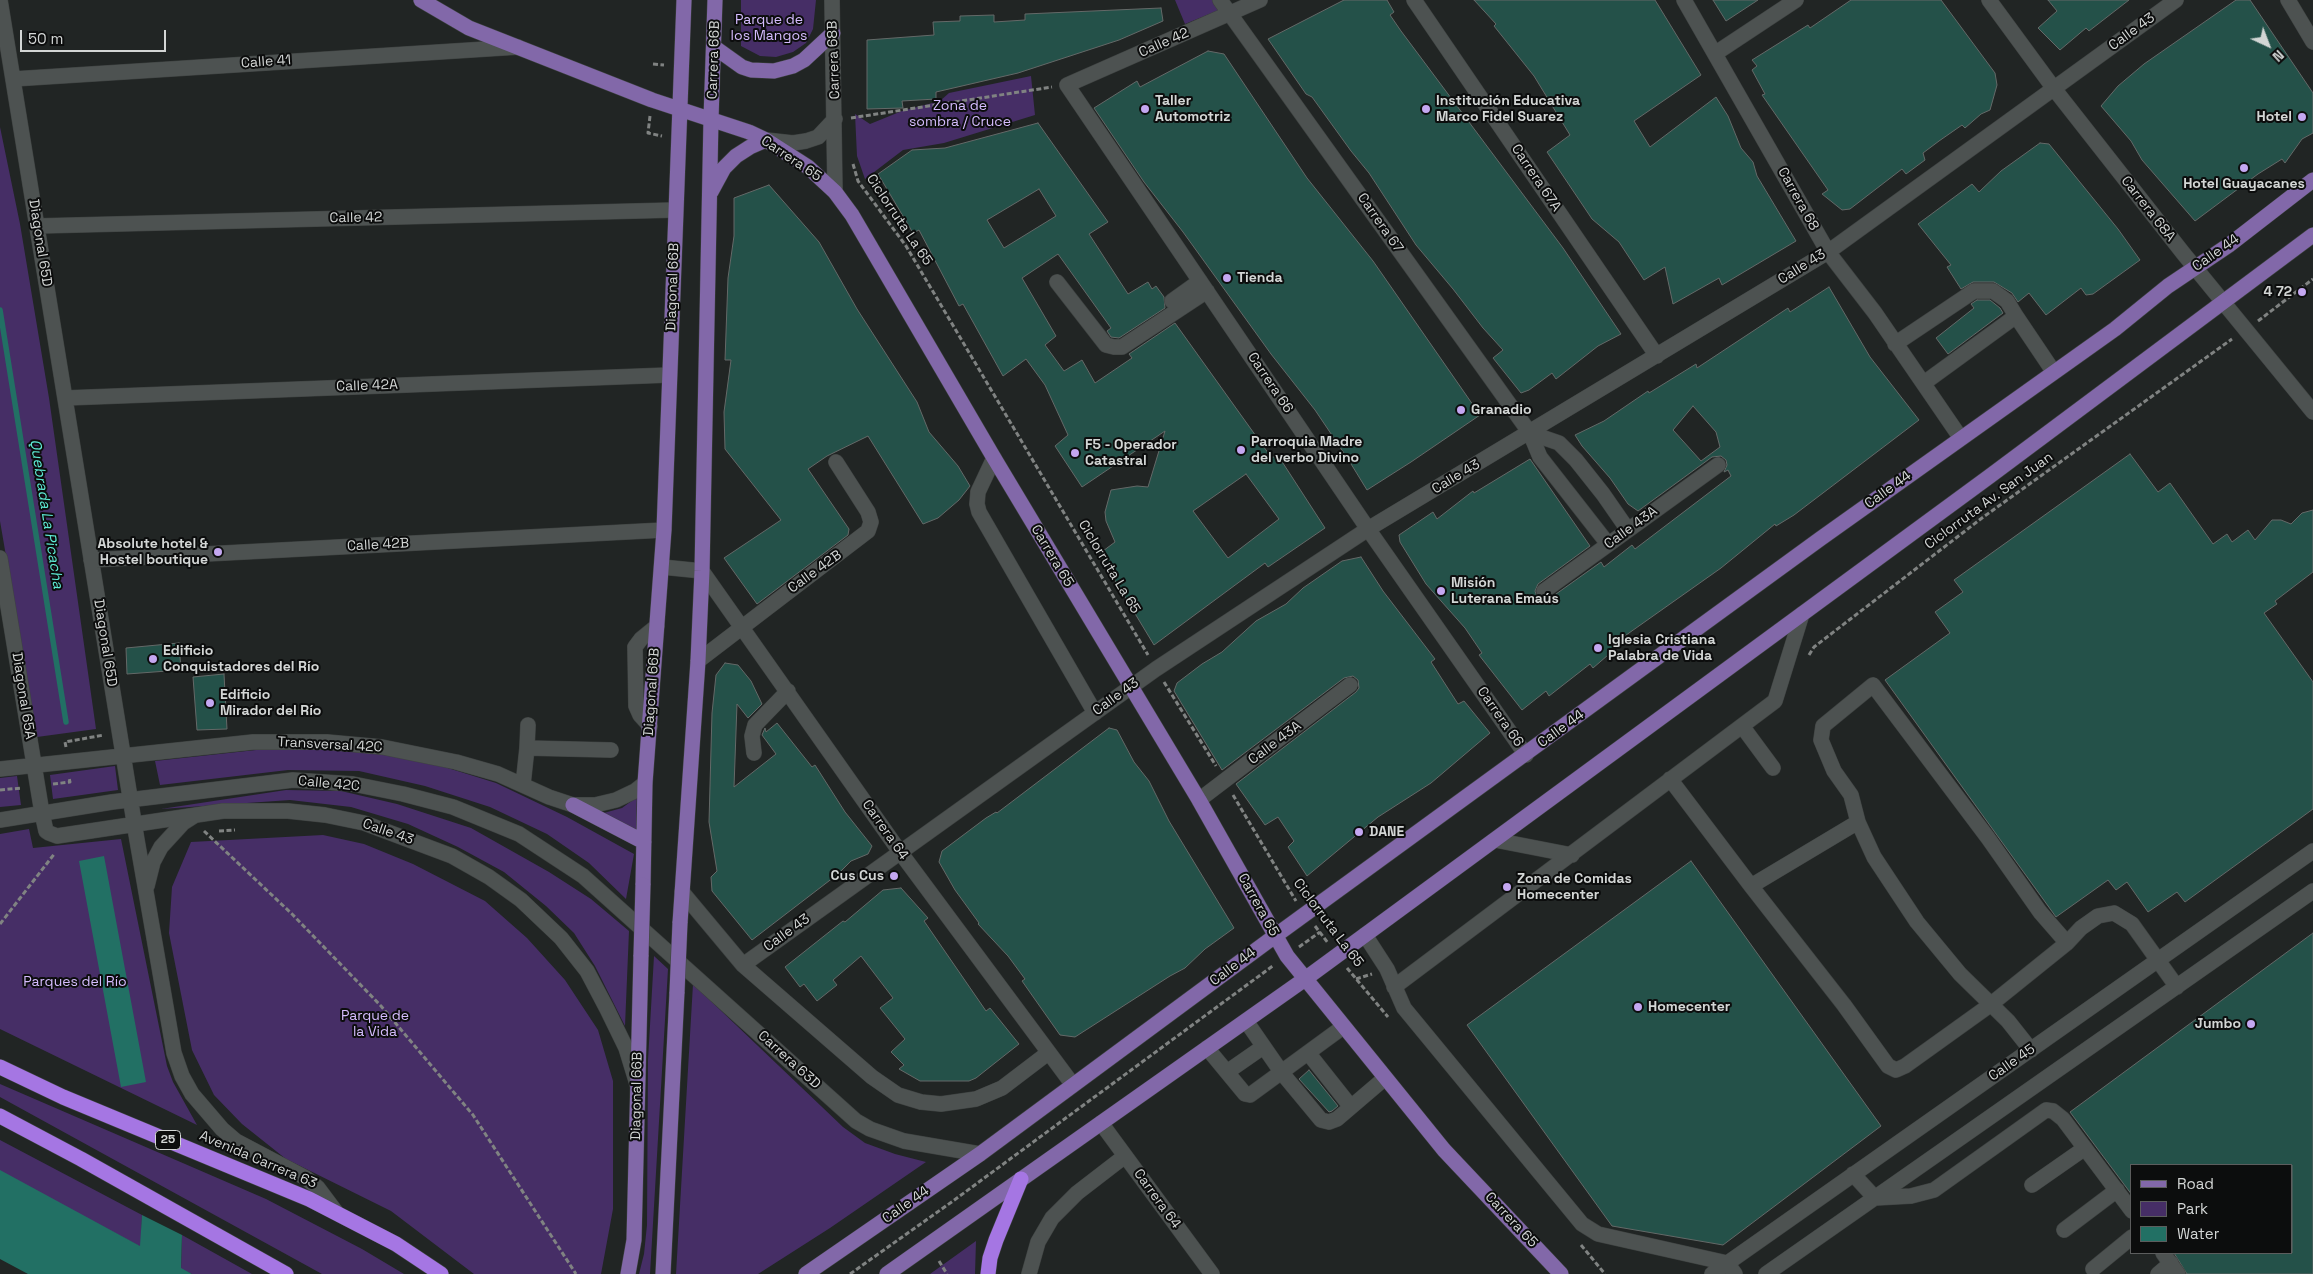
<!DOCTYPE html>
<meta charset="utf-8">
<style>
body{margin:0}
#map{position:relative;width:2313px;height:1274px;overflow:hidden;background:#212524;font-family:"Space Grotesk",sans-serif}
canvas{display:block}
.legend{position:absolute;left:2130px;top:1164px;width:162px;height:90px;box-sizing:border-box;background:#0c0d0d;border:1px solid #5c5d5d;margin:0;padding:6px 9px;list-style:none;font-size:15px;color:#d3d6d5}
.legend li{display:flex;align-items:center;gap:10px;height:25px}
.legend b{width:25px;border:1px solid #5c5d5d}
.north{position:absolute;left:2243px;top:20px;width:50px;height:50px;-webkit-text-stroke:4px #0c0d0d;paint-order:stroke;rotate:137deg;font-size:14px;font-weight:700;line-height:20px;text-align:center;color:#d3d6d5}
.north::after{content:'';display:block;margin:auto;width:18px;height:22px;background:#d3d6d5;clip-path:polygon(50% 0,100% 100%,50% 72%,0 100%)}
.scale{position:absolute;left:20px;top:30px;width:146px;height:22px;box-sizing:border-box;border:2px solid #d3d6d5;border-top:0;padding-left:6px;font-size:15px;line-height:18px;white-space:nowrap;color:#d3d6d5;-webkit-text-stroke:4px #0c0d0d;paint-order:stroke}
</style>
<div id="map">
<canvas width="2313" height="1274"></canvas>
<ul class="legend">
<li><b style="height:6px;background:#8268a9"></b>Road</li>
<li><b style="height:14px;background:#462e66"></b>Park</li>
<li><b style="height:14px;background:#227064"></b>Water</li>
</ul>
<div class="north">N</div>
<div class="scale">50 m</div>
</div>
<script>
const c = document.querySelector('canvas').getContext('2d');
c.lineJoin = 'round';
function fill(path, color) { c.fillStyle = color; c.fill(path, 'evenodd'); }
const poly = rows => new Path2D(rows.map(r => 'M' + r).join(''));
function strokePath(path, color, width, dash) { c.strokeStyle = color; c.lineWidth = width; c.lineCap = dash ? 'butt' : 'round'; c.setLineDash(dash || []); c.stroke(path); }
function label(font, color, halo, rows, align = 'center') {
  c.font = font + ' "Space Grotesk",sans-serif'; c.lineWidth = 4; c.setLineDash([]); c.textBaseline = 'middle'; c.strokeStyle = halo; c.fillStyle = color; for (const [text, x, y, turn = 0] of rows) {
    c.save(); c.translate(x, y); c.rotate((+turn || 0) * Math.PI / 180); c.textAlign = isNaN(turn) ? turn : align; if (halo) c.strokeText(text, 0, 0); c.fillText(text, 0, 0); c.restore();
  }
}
fill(poly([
 [741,0,816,0,813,29,806,43,793,52,776,57,760,56,741,46],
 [1175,0,1223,0,1222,9,1185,24],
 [1031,76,1035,115,944,143,903,150,865,179,857,156,855,114,870,124,902,111,940,101,949,93],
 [0,127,20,224,49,398,96,729,37,737,0,521],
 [256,750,342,750,419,759,496,783,567,817,634,854,626,899,589,863,547,834,490,807,425,786,359,771,288,770,160,785,155,761],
 [115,766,118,790,53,799,50,775],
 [17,776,21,805,0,807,0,778],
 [286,790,341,791,397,804,471,828,549,872,591,899,629,931,625,1026,595,966,574,933,546,906,504,872,458,847,408,824,351,807,290,800,161,809],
 [637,797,636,832,600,814,622,808],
 [29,829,33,848,121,839,167,1066,173,1082,197,1125,0,1029,0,834],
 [323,835,364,844,413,864,485,901,527,938,565,980,598,1030,613,1081,613,1209,601,1274,474,1274,391,1211,286,1159,242,1124,214,1095,192,1050,169,933,172,887,191,842],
 [654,956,668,969,650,1274,639,1274,644,1254,647,1225,648,1060],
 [693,984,843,1127,865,1143,895,1154,926,1162,830,1228,758,1274,676,1274],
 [0,1084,266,1199,362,1249,404,1274,322,1274,0,1097],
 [0,1140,142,1215,141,1247,0,1172],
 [182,1235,252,1274,192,1274,181,1269],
 [976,1241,975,1274,930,1274]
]), '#462e66');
fill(poly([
 [104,856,146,1082,121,1087,79,861],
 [0,1170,140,1246,142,1215,182,1235,181,1268,192,1274,28,1274,0,1259]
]), '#227064');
strokePath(poly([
 [0,310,66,722]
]), '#227064', 5.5);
const building = poly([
 [1344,0,1387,0,1394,12,1390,15,1401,31,1563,248,1621,334,1598,346,1556,379,1552,373,1529,390,1521,393,1493,358,1503,350,1483,328,1453,289,1416,245,1369,173,1351,151,1312,97,1306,94,1268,39,1344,0],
 [1474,0,1655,0,1701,75,1634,121,1650,147,1716,97,1728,116,1741,148,1753,162,1757,176,1796,241,1722,285,1719,278,1673,304,1665,267,1644,280,1619,242,1592,219,1547,152,1570,135,1534,76,1494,26,1496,24,1474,0],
 [1713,0,1758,0,1726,21,1713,0],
 [1851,0,1941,0,1995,73,1997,85,1990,110,1981,114,1965,128,1962,125,1939,141,1923,153,1925,160,1906,174,1902,169,1850,209,1842,210,1822,194,1828,190,1762,95,1765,94,1752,70,1757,66,1752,60,1808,25,1810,28,1851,0],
 [2048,0,2129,0,2089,31,2086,28,2060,50,2038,28,2057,11,2048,0],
 [2236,0,2250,0,2313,93,2313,133,2302,139,2285,163,2282,159,2258,174,2195,221,2142,160,2131,141,2101,106,2118,86,2144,64,2236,0],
 [1161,8,1163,21,1119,40,1018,73,936,92,936,99,902,101,903,108,867,109,867,40,934,35,933,22,960,21,960,16,994,15,994,22,1025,20,1025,14,1161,8],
 [1208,51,1224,54,1307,178,1373,261,1480,415,1411,462,1367,490,1348,459,1315,410,1271,354,1183,232,1144,182,1094,108,1137,81,1140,87,1208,51],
 [1038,123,1108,222,1089,234,1128,294,1148,282,1152,289,1156,286,1164,297,1165,308,1119,338,1111,337,1107,331,1111,328,1058,254,1022,278,1056,336,1045,345,1064,371,1082,360,1095,383,1132,358,1129,354,1175,323,1271,457,1279,457,1325,528,1268,567,1265,563,1154,645,1099,554,1115,542,1106,521,1105,512,1111,490,1137,486,1148,487,1165,431,1082,487,1055,446,1068,435,1045,385,1026,359,1003,376,963,304,959,306,919,230,913,233,878,174,912,150,945,148,1038,123],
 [1039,189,1056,216,1004,248,987,220,1039,189],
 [1246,474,1279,519,1228,558,1193,511,1246,474],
 [2040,143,2049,144,2118,229,2140,260,2093,294,2086,295,2081,288,2046,315,2029,293,2018,302,2012,293,1994,282,1973,282,1961,289,1947,267,1951,265,1918,224,1972,184,1979,192,2001,171,2040,143],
 [769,185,819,242,857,309,917,402,929,432,958,466,970,486,959,500,938,518,923,524,868,436,827,456,808,469,849,529,848,535,757,604,724,558,781,520,725,449,724,412,731,360,725,360,728,278,734,236,734,198,769,185],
 [1829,287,1870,357,1919,420,1794,515,1776,526,1775,524,1721,568,1612,645,1615,649,1593,668,1590,664,1549,696,1546,691,1522,710,1479,655,1482,653,1465,628,1426,584,1400,542,1399,535,1433,512,1437,519,1473,491,1474,493,1530,459,1590,546,1538,584,1535,591,1537,597,1541,600,1549,599,1601,562,1604,567,1632,545,1635,549,1731,476,1728,470,1724,472,1727,465,1726,460,1721,456,1712,457,1638,511,1628,504,1610,478,1582,446,1575,435,1604,421,1648,391,1649,393,1696,364,1697,368,1788,308,1790,312,1829,287],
 [1693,406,1716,432,1720,447,1701,461,1673,430,1693,406],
 [1977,300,1990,300,2000,308,2003,313,1948,354,1936,338,1974,308,1971,304,1977,300],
 [2130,454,2158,492,2170,483,2213,544,2227,534,2232,542,2248,530,2255,540,2272,520,2281,520,2291,524,2302,513,2313,510,2313,572,2275,601,2277,604,2264,613,2313,682,2313,809,2185,902,2177,892,2148,912,2127,882,2116,890,2108,880,2056,917,1885,680,1950,633,1935,612,1963,592,1954,580,2130,454],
 [1361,557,1383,591,1435,659,1431,662,1458,704,1464,701,1490,733,1431,783,1378,817,1307,876,1288,847,1294,841,1278,817,1265,825,1236,784,1356,692,1359,688,1358,680,1353,676,1344,678,1222,770,1174,691,1177,683,1202,664,1222,652,1256,621,1286,604,1303,588,1342,561,1361,557],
 [179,643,181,670,127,674,126,648,179,643],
 [725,663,738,665,751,681,762,704,748,718,737,704,734,787,776,754,762,735,765,728,766,732,777,723,812,767,815,765,845,812,872,846,868,854,851,861,838,874,752,940,712,891,711,877,717,871,709,822,712,713,716,675,725,663],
 [224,674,227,729,197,730,193,677,224,674],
 [1109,728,1117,730,1134,762,1149,781,1169,821,1234,928,1205,949,1185,968,1170,976,1075,1037,1060,1035,1022,981,1025,979,1008,956,978,924,979,923,955,890,939,862,942,851,986,818,996,812,997,813,1109,728],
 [1691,861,1881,1126,1723,1245,1612,1226,1467,1025,1691,861],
 [901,888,928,918,924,921,986,1011,990,1008,1019,1044,976,1078,969,1081,920,1081,899,1069,904,1065,891,1052,905,1039,880,1008,893,998,861,956,833,980,837,985,817,1001,804,984,800,987,785,967,843,921,845,922,883,890,901,888],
 [2313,933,2313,1274,2187,1274,2174,1253,2292,1253,2292,1165,2132,1165,2132,1195,2070,1112,2313,933],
 [1309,1070,1338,1106,1332,1111,1329,1112,1299,1079,1309,1070]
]);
fill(building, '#245149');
strokePath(building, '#646968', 1);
const minor = poly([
 [0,0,137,840,174,1053,182,1076,192,1094,222,1129,236,1141,306,1178,318,1188,336,1212],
 [832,0,835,192],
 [1220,0,1530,433,1540,457,1608,544],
 [1260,0,1067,85,1368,529,1526,755],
 [1414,0,1657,356],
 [1684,0,1828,252,1875,313,1960,437],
 [1989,0,2055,90,2183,253,2313,412],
 [2288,0,2313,42],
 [1716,53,1796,0],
 [13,79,518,47],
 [766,140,793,143,806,141,818,137,835,119],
 [37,226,675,210],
 [1057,282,1106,345,1114,347,1122,347,1207,291],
 [1172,301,1200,281],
 [1895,344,1974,291,1993,291,2007,301,2016,316],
 [1924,383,2016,316,2053,371],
 [65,398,669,375],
 [1530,433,1559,443,1576,460,1603,494,1628,530],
 [994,458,978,492,977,504,979,512,1095,713],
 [0,558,42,813,46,831,49,833,57,836,223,811,288,811,325,815,364,823,452,856,489,877,521,900,561,938,587,971,607,1009,626,1048,637,1084],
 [91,560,664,530],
 [662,567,702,571,900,852,1073,1085],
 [1544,591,1718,465],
 [698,661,868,531,871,522,868,512,836,462],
 [650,726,640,715,636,706,635,647,641,639,657,626],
 [1742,726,1773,768],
 [527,748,528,725],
 [754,753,752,736,755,725,788,691],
 [0,769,253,742,327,742,382,747,456,762,498,774,549,797,573,805,595,805,616,800,635,791,645,783],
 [1670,779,1751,886,1844,1005,1888,1066,1896,1070,1905,1066,1990,1005,2067,943],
 [523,785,527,748,611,750],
 [1199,800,1350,685],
 [0,820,112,802,293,780,353,784,403,794,453,807,519,834,583,876,856,1121,870,1129,904,1141,980,1154],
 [1495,840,1572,855],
 [147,886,153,862,161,847,183,823,194,816],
 [1751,886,1858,822],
 [682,892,743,965,872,1077,898,1095,921,1102,941,1104,976,1099,1002,1088,1048,1053],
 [1365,935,1387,969,1404,1008,1582,1224,1598,1234,1727,1263,1735,1274],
 [743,965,1156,669,1368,529,1828,252,2176,0],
 [1394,987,1775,701,1802,614],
 [1246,1021,1282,1073,1321,1120,1329,1122,1337,1119,1385,1078],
 [1207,1048,1245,1094,1250,1095,1343,1027],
 [2031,1050,2008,1021,1960,974,1917,922,1874,857,1858,822,1851,795,1834,771,1821,740,1823,726,1873,685,1988,838,2040,912,2067,943,2081,928,2098,916,2114,913,2132,924,2177,987],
 [1309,1054,1351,1107],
 [1227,1072,1263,1047],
 [1101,1123,1212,1274],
 [1853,1174,1875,1198,1911,1196,1934,1190,2046,1110,2053,1111,2063,1119,2132,1211],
 [2032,1185,2085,1148],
 [2064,1230,2117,1190],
 [2163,1253,2178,1274],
 [2093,1269,2132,1237],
 [1029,1274,1038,1242,1052,1218,1077,1193,1125,1156],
 [1712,1274,2313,851],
 [1766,1274,2313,891],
 [2158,1274,2171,1263]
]);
const major = poly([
 [421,0,469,28,652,100,749,132,766,140,808,167,835,192,852,215,994,458,1199,800,1287,956,1444,1150,1561,1274],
 [714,47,742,67,751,70,774,71,793,66,804,60,833,33],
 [711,192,724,168,736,156,750,147,766,140],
 [573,805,644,842],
 [643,885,645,783,664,530,684,0],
 [680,923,698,661,702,571,711,119,715,0],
 [628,1274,634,1240,641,955],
 [663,1274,677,992],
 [806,1274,980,1154,1275,936,1820,539,2115,329,2168,286,2229,245,2313,180],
 [887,1274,1305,979,1990,476,2313,235]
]);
const highway = poly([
 [0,1067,63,1097,309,1199,396,1244,441,1274],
 [0,1116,81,1159,286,1274],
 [988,1274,990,1258,996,1240,1021,1179]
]);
strokePath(minor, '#3e4241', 16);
strokePath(major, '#3e4241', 16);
strokePath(highway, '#3e4241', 16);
strokePath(poly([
 [653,64,664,65],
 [650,116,648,133,662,136],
 [851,118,1052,87],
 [853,164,858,181,906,246,1148,655],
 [2258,321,2313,279],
 [1809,655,1814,647,1982,518,2232,339],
 [1164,682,1216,766],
 [66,747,65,742,104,735],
 [53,784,70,782,69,778],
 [0,790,22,788],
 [1233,795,1296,901],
 [204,831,292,914,381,1006,473,1115,576,1274],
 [219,831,235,830],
 [0,924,55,853],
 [1315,926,1328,943],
 [1299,947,1320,932],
 [1347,968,1388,1017],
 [1356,979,1372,974],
 [1581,1245,1605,1274],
 [939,1261,947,1274],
 [850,1274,953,1201,1274,965]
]), '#808382', 3, [5, 2.5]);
strokePath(minor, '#4d5251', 15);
strokePath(major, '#8268a9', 15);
strokePath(highway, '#a576e3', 15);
const majorBridge = poly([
 [641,955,643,885],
 [677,992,680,923]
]);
strokePath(majorBridge, '#3e4241', 16, []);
strokePath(majorBridge, '#8268a9', 15);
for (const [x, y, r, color] of [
 [1145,109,5,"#c4a7f1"],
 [1426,109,5,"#c4a7f1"],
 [2302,117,5,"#c4a7f1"],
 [2244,168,5,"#c4a7f1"],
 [1227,278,5,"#c4a7f1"],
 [2302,292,5,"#c4a7f1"],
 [1461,410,5,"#c4a7f1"],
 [1241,450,5,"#c4a7f1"],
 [1075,453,5,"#c4a7f1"],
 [218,552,5,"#c4a7f1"],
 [1441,591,5,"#c4a7f1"],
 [1598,648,5,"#c4a7f1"],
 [153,659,5,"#c4a7f1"],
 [210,703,5,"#c4a7f1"],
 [1359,832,5,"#c4a7f1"],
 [894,876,5,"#c4a7f1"],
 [1507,887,5,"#c4a7f1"],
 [1638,1007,5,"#c4a7f1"],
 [2251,1024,5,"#c4a7f1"]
]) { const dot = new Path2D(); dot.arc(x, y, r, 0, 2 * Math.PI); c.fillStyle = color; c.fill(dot); strokePath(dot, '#0c0d0d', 2); }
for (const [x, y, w] of [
 [168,1140,25]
]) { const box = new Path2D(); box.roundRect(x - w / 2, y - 9.5, w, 19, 4); c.fillStyle = '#0c0d0d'; c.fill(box); strokePath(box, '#d3d6d5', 1); }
label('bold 12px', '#d3d6d5', null, [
 ["25",168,1140]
]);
label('14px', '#d5bcfe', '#0c0d0d', [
 ["Parque de",769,20],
 ["los Mangos",769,36],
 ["Zona de",960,106],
 ["sombra / Cruce",960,122],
 ["Parques del Río",75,982],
 ["Parque de",375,1016],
 ["la Vida",375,1032]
]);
label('14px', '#d3d6d5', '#0c0d0d', [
 ["Calle 43",2132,32,-36],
 ["Calle 42",1164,43,-24],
 ["Carrera 66B",714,60,-88],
 ["Carrera 68B",834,60,-92],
 ["Calle 41",266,62,-4],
 ["Carrera 65",791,159,34],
 ["Carrera 67A",1536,178,56],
 ["Carrera 68",1798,199,61],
 ["Carrera 68A",2148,209,52],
 ["Calle 42",356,218,-1],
 ["Ciclorruta La 65",899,220,56],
 ["Carrera 67",1380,223,55],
 ["Diagonal 65D",40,243,81],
 ["Calle 44",2216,253,-35],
 ["Calle 43",1802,267,-32],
 ["Diagonal 66B",673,287,-88],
 ["Carrera 66",1270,383,56],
 ["Calle 42A",367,386,-2],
 ["Calle 43",1456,477,-31],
 ["Calle 44",1888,490,-36],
 ["Ciclorruta Av. San Juan",1989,501,-36],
 ["Calle 43A",1631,528,-36],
 ["Calle 42B",378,545,-3],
 ["Carrera 65",1052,556,59],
 ["Ciclorruta La 65",1109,567,59],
 ["Calle 42B",815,572,-36],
 ["Diagonal 65D",105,643,81],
 ["Diagonal 66B",652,692,-86],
 ["Diagonal 65A",23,696,81],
 ["Calle 43",1116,697,-36],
 ["Carrera 66",1500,717,55],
 ["Calle 44",1561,729,-36],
 ["Calle 43A",1275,743,-37],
 ["Transversal 42C",330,745,3],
 ["Calle 42C",329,784,5],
 ["Carrera 64",885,830,55],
 ["Calle 43",388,832,19],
 ["Carrera 65",1258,905,61],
 ["Ciclorruta La 65",1328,923,53],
 ["Calle 43",787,933,-36],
 ["Calle 44",1233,967,-37],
 ["Carrera 63D",789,1060,42],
 ["Calle 45",2012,1063,-35],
 ["Diagonal 66B",637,1096,-89],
 ["Avenida Carrera 63",258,1160,23],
 ["Carrera 64",1157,1199,54],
 ["Calle 44",906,1205,-35],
 ["Carrera 65",1511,1220,47]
]);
label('bold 14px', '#d3d6d5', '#0c0d0d', [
 ["Taller",1155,101],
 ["Automotriz",1155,117],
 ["Institución Educativa",1436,101],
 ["Marco Fidel Suarez",1436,117],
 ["Hotel",2292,117,"right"],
 ["Hotel Guayacanes",2244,184,"center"],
 ["Tienda",1237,278],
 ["4 72",2292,292,"right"],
 ["Granadio",1471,410],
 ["Parroquia Madre",1251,442],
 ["del verbo Divino",1251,458],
 ["F5 - Operador",1085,445],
 ["Catastral",1085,461],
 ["Absolute hotel &",208,544,"right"],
 ["Hostel boutique",208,560,"right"],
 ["Misión",1451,583],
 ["Luterana Emaús",1451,599],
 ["Iglesia Cristiana",1608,640],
 ["Palabra de Vida",1608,656],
 ["Edificio",163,651],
 ["Conquistadores del Río",163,667],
 ["Edificio",220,695],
 ["Mirador del Río",220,711],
 ["DANE",1369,832],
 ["Cus Cus",884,876,"right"],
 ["Zona de Comidas",1517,879],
 ["Homecenter",1517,895],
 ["Homecenter",1648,1007],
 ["Jumbo",2241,1024,"right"]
], 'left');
label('italic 15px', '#5eebd5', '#0c0d0d', [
 ["Quebrada La Picacha",46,514,81]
]);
</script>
